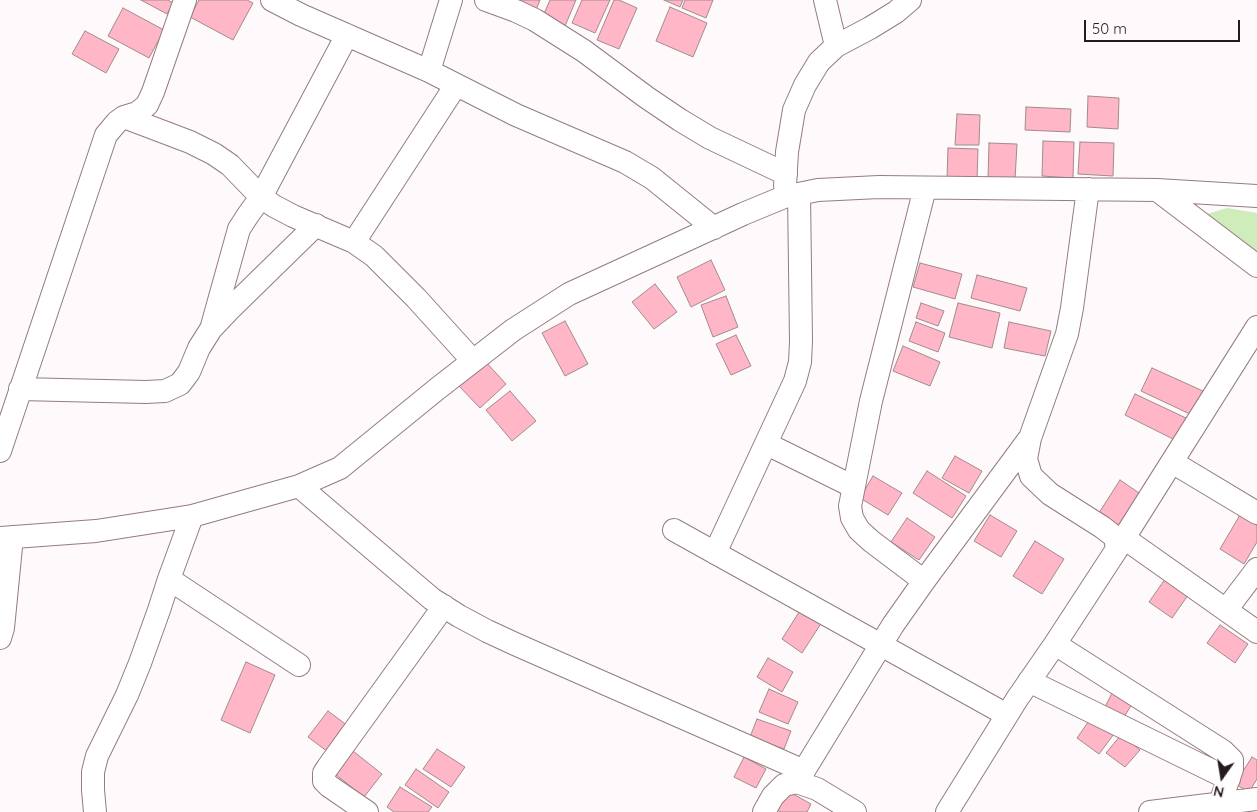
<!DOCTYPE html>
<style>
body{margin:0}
#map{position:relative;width:1257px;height:812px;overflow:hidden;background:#fef9fa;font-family:Quicksand,sans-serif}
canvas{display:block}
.north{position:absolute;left:1197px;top:752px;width:50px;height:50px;-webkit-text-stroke:4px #fef9fa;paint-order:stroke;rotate:193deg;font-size:14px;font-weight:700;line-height:20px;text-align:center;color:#251b1d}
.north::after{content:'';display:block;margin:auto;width:18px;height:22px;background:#251b1d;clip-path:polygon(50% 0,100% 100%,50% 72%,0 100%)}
.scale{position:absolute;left:1084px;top:20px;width:156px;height:22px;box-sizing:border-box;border:2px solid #251b1d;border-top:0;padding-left:6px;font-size:15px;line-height:18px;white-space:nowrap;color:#251b1d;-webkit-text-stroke:4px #fef9fa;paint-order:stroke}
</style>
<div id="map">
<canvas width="1257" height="812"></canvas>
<div class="north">N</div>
<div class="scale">50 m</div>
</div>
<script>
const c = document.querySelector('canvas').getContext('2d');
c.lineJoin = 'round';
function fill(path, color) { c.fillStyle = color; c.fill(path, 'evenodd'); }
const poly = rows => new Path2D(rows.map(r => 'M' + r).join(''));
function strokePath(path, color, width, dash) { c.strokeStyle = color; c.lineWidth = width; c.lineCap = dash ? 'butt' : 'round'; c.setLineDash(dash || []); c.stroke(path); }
fill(poly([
 [1227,208,1257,213,1257,260,1204,215]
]), '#ceedba');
const building = poly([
 [141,0,168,0,173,3,167,14,141,0],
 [199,0,247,0,253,3,233,40,190,17,199,0],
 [514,0,540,0,536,10,514,0],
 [550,0,576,0,565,26,543,16,550,0],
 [582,0,610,0,595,33,572,23,582,0],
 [614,0,619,0,637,8,619,49,597,40,614,0],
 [664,0,683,0,680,7,664,0],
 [685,0,713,0,706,18,682,8,685,0],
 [670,7,707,23,693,57,656,41,670,7],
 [123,8,164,30,149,58,108,36,123,8],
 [85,31,119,49,106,73,72,54,85,31],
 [1088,96,1119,98,1118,129,1087,127,1088,96],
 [1026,107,1071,109,1070,132,1025,130,1026,107],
 [957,114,980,115,979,145,955,145,957,114],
 [1043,141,1074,142,1073,178,1042,176,1043,141],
 [1080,142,1114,143,1113,176,1078,174,1080,142],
 [989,143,1017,144,1015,180,988,179,989,143],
 [948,148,978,149,977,180,947,179,948,148],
 [711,260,725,290,691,307,677,277,711,260],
 [920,263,962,274,955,299,913,287,920,263],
 [977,275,1027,288,1020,311,971,298,977,275],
 [655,284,677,312,654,329,632,302,655,284],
 [726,296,738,327,713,337,701,305,726,296],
 [921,303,944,311,938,326,916,318,921,303],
 [958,303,1000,313,992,348,949,337,958,303],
 [565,321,588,364,565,376,542,333,565,321],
 [916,322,945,333,938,352,909,341,916,322],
 [1009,322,1051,331,1045,356,1004,348,1009,322],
 [736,335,751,366,731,375,716,344,736,335],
 [903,346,940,362,930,386,893,371,903,346],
 [485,361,506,384,480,408,458,385,485,361],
 [1152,368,1203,391,1192,415,1141,391,1152,368],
 [510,391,536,421,512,441,486,410,510,391],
 [1135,394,1186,418,1175,440,1125,415,1135,394],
 [955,456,982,471,969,493,942,478,955,456],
 [927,471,966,496,952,518,913,493,927,471],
 [873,476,902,493,888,515,860,498,873,476],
 [1120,480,1142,495,1119,530,1097,516,1120,480],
 [990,515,1017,531,1001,557,974,541,990,515],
 [1240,515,1257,525,1257,542,1244,564,1220,549,1240,515],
 [907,518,935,537,919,560,891,542,907,518],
 [1035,541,1064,559,1042,594,1013,576,1035,541],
 [1168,575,1191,591,1172,618,1149,602,1168,575],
 [801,609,822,622,802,653,782,639,801,609],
 [1220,625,1248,644,1235,663,1207,643,1220,625],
 [768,658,793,672,782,692,757,677,768,658],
 [246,662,275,675,250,733,221,720,246,662],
 [1115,687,1134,701,1124,717,1105,707,1115,687],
 [769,689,798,702,788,724,759,712,769,689],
 [328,711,348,726,328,752,308,737,328,711],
 [1091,718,1117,730,1099,754,1077,738,1091,718],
 [757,719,791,731,784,749,750,737,757,719],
 [1121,735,1140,750,1125,767,1106,753,1121,735],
 [437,749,465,767,451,787,423,769,437,749],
 [353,751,382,774,364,797,335,774,353,751],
 [744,757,766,769,756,788,734,777,744,757],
 [1252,757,1257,760,1257,779,1249,792,1235,784,1252,757],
 [416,769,449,792,438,808,405,785,416,769],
 [400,787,432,807,428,812,394,812,387,807,400,787],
 [786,790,811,804,807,812,781,812,775,809,786,790]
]);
fill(building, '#ffb6c6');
strokePath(building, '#a38a8f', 1);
const minor = poly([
 [272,0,301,15,429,71,516,115,625,162,652,178,714,228],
 [486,0,516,11,535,20,584,51,646,97,680,120,710,138,786,174],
 [825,0,836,46],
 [429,71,451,0],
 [124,117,190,142,214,154,230,165,261,197,274,206,293,216,354,242,374,256,416,298,473,361],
 [785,186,787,152,794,110,805,85,819,62,836,46,870,28,896,12,910,0],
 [1157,190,1257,266],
 [354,242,456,85],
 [212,326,239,229,248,215,261,197,347,35],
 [20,389,146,392,165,391,180,384,189,372,199,348,211,329,228,311,316,225],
 [767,444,854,487],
 [0,451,106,135,117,122,124,117,137,113,147,105,153,92,185,0],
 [1172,462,1257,513],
 [299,486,432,599,459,616,487,631,515,644,804,771],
 [674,530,1007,715],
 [0,538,96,531,192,516,299,486,340,468,437,389,513,330,569,294,743,214,784,197,818,190,879,187,1157,190,1257,196],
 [1124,538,1257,632],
 [1117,549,1257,327],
 [715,553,795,381,800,362,801,341,799,194],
 [169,579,299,665],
 [924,581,871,541,859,530,852,518,850,506,871,401,925,188],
 [1226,610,1257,569],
 [0,638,3,628,12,537],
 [1055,644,1223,751,1232,760,1232,769,1220,803],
 [1029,681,1229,779],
 [797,782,893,625,924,581,1029,439],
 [95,812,93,790,93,772,97,756,127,695,140,663,159,610,169,579,192,516],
 [367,812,329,786,324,781,324,773,328,767,444,606],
 [764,812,773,796,784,785,797,782,817,789,855,812],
 [947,812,1017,699,1055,644,1117,549,1115,537,1102,527,1050,494,1031,476,1026,459,1030,438,1067,334,1072,308,1088,189],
 [1150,812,1257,799]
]);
strokePath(minor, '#947c81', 24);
strokePath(minor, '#fff', 22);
</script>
